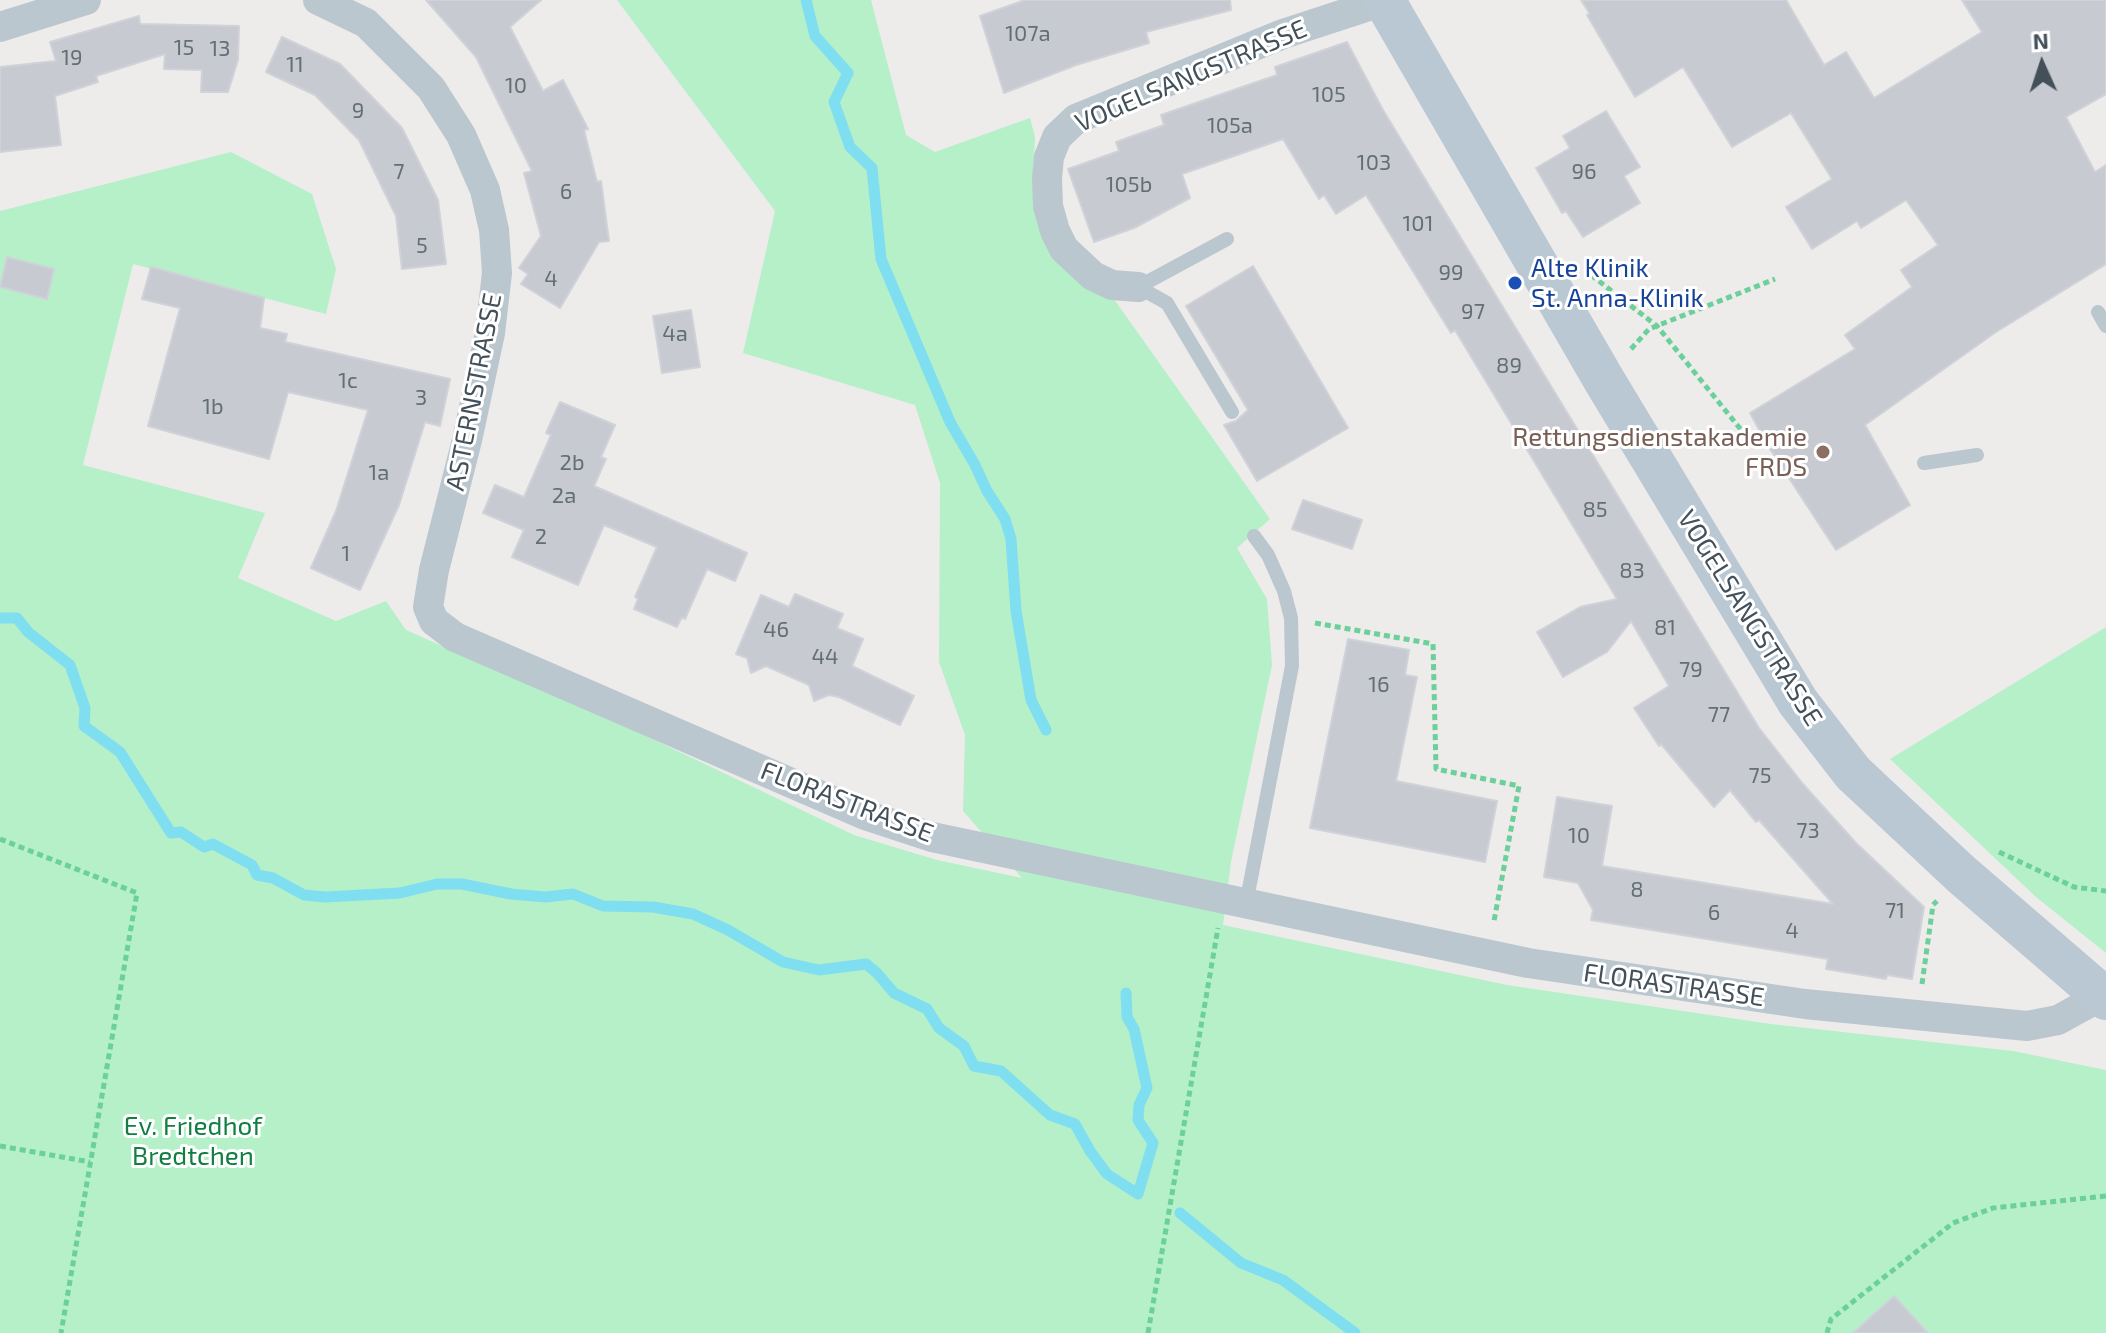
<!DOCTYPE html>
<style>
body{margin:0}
#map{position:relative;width:2106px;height:1333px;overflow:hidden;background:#eeebeb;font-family:"Exo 2",sans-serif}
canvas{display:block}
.north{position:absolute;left:2002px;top:24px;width:80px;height:80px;-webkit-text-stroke:6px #fff;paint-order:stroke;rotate:357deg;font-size:22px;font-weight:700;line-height:32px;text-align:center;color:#435059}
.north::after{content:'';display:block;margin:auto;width:28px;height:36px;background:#435059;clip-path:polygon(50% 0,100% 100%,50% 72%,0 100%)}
</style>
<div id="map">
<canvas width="2106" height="1333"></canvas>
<div class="north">N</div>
</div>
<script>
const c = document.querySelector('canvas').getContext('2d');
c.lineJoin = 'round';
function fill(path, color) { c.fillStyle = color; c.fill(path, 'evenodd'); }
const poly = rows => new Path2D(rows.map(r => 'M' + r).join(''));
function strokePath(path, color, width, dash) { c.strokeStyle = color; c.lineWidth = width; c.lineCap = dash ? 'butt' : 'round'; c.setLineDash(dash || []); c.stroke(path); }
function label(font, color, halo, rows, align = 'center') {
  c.font = font + ' "Exo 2",sans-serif'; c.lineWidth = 6; c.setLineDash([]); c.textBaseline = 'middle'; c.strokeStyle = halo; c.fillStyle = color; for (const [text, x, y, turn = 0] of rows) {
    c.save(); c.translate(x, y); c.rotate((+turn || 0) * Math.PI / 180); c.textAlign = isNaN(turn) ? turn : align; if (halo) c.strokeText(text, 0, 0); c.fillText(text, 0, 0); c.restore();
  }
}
fill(poly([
 [617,0,871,0,906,135,935,152,1030,118,1035,137,1033,185,1270,519,1237,548,1267,599,1272,665,1231,862,1223,925,1507,985,1771,1024,2013,1051,2106,1070,2106,1333,0,1333,0,211,231,152,312,194,336,269,326,314,133,264,83,465,265,513,238,578,336,621,386,601,406,630,646,736,854,835,937,860,1022,878,963,811,965,735,939,662,940,483,915,405,743,353,775,211],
 [2106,627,2106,953,2036,897,1890,759]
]), '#b5f0c9');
strokePath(poly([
 [806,0,815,36,848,73,834,102,850,147,872,168,881,259,950,422,975,465,987,491,1005,519,1011,539,1016,611,1031,700,1046,730],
 [0,618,17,618,28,632,70,665,85,708,84,726,120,752,171,833,181,832,204,847,213,844,252,865,257,875,273,878,304,895,325,897,400,893,437,884,462,884,511,894,545,897,573,894,603,906,653,907,693,914,728,930,783,962,819,970,866,964,877,973,894,993,927,1009,939,1028,964,1046,974,1066,1001,1071,1050,1115,1075,1124,1090,1151,1107,1174,1138,1194,1153,1143,1138,1120,1139,1105,1147,1088,1134,1029,1127,1017,1126,993],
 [1180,1213,1241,1263,1283,1280,1355,1333]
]), '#7fdef0', 11);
const building = poly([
 [426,0,541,0,510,27,543,91,563,80,588,129,584,130,597,182,601,181,609,241,599,242,560,308,521,284,528,274,519,268,541,236,524,173,532,171,476,57,426,0],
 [1025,0,1230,0,1231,10,1146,32,1149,43,1076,65,1004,93,980,16,1025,0],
 [1581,0,1786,0,1824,65,1846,52,1874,98,1982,32,1962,0,2106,0,2106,94,2066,117,2095,172,2106,165,2106,264,1996,332,1865,425,1910,505,1836,550,1768,446,1750,413,1855,349,1845,335,1912,287,1901,270,1938,245,1906,200,1861,228,1857,221,1812,249,1786,207,1832,179,1791,113,1732,147,1683,67,1635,97,1587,15,1590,14,1581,0],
 [139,16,140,24,239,26,238,60,228,92,201,92,202,70,164,69,165,54,96,76,98,82,55,96,61,145,0,152,0,67,56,61,50,42,139,16],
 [282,37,340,64,402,128,438,200,446,264,402,269,396,216,359,140,315,95,266,72,282,37],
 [1347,42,1383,110,1759,728,1803,784,1856,843,1924,907,1912,979,1887,975,1886,979,1826,969,1828,959,1591,920,1593,910,1578,883,1544,877,1557,797,1612,806,1602,866,1833,904,1759,820,1756,822,1730,790,1714,807,1661,744,1659,746,1634,708,1669,686,1631,621,1607,652,1563,677,1537,632,1580,607,1617,599,1455,330,1451,333,1366,195,1336,214,1324,195,1319,199,1283,139,1182,174,1190,198,1134,228,1094,242,1068,169,1119,151,1116,142,1164,125,1161,115,1277,75,1275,67,1347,42],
 [1606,111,1640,167,1624,176,1640,203,1583,237,1566,211,1562,213,1536,168,1570,148,1563,136,1606,111],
 [7,257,54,269,47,299,0,287,7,257],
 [1253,266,1348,428,1257,481,1224,425,1236,421,1248,410,1186,306,1253,266],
 [151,267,264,298,260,328,287,334,285,342,450,379,440,426,425,422,399,505,360,590,311,568,336,511,368,410,288,392,269,459,148,426,180,308,142,299,151,267],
 [691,310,700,367,662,373,653,316,691,310],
 [560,402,615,425,601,457,606,459,594,486,747,553,735,581,707,569,685,619,682,617,677,627,634,609,638,599,635,597,657,547,604,525,578,585,512,557,524,530,483,513,495,485,524,497,551,435,546,433,560,402],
 [1303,500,1362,520,1352,549,1292,529,1303,500],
 [795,594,843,614,837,628,863,639,852,666,914,696,900,725,839,697,829,695,814,701,809,685,766,666,751,673,747,658,736,654,761,595,789,607,795,594],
 [1348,639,1409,650,1405,675,1417,677,1396,781,1497,801,1485,862,1310,828,1348,639],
 [1894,1296,1928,1333,1853,1333,1894,1296]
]);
fill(building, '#c7cad1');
strokePath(building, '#cfd2d8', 2);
strokePath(poly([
 [1591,275,1657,326,1751,442,1762,436],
 [1631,349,1649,329,1775,279],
 [1315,623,1433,644,1436,769,1519,786,1494,921],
 [0,839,137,893,61,1333],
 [1999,852,2074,887,2106,891],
 [1922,984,1933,905,1937,901],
 [0,1146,90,1162],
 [1148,1333,1218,928],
 [1827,1333,1831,1319,1953,1223,1993,1208,2106,1196]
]), '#6bd09a', 5, [6, 4]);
strokePath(poly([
 [1227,239,1138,287,1167,303,1232,412],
 [2098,312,2106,326],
 [1924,463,1977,455],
 [1246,904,1292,666,1291,618,1284,591,1268,555,1254,536]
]), '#bbc7cf', 14);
strokePath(poly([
 [318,0,366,23,431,88,461,135,485,190,494,230,497,273,490,333,467,440,434,570,428,607,434,621,455,637,865,815,932,837,1528,963,1805,1004,2027,1026,2058,1020,2101,996],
 [0,27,86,0],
 [1138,287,1112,285,1093,276,1064,249,1055,231,1048,206,1047,178,1049,157,1057,137,1076,119,1283,34,1384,1]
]), '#bbc7cf', 30);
strokePath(poly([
 [1384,0,1604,380,1798,702,1853,773,1961,874,2106,999]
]), '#bac8d4', 42);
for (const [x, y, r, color] of [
 [1515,283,8,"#1a4fb4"],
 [1823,452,8,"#8d6e63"]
]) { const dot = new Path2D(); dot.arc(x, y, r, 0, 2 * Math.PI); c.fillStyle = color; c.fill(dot); strokePath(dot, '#fff', 3); }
label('22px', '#646e77', null, [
 ["107a",1028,34],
 ["15",184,48],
 ["13",220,49],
 ["19",72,58],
 ["11",295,65],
 ["10",516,86],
 ["105",1329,95],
 ["9",358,111],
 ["105a",1230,126],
 ["103",1374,163],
 ["7",399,172],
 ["96",1584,172],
 ["105b",1129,185],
 ["6",566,192],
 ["101",1418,224],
 ["5",422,246],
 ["99",1451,273],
 ["4",551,279],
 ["97",1473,312],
 ["4a",675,334],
 ["89",1509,366],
 ["1c",348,381],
 ["3",421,398],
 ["1b",213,407],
 ["2b",572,463],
 ["1a",379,473],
 ["2a",564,496],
 ["85",1595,510],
 ["2",541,537],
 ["1",346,554],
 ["83",1632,571],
 ["81",1665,628],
 ["46",776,630],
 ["44",825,657],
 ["79",1691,670],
 ["16",1379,685],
 ["77",1719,715],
 ["75",1760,776],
 ["73",1808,831],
 ["10",1579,836],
 ["8",1637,890],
 ["71",1895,911],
 ["6",1714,913],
 ["4",1792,931]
]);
label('26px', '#435059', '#fff', [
 ["VOGELSANGSTRASSE",1191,76,-23],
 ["ASTERNSTRASSE",474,392,-79],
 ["VOGELSANGSTRASSE",1750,618,58],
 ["FLORASTRASSE",847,802,21],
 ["FLORASTRASSE",1674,985,8]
]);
label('26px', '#164399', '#fff', [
 ["Alte Klinik",1531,268],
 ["St. Anna-Klinik",1531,298]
], 'left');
label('26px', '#785e54', '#fff', [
 ["Rettungsdienstakademie",1807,437],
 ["FRDS",1807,467]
], 'right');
label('26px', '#117e42', '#fff', [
 ["Ev. Friedhof",193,1126],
 ["Bredtchen",193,1156]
]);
</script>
